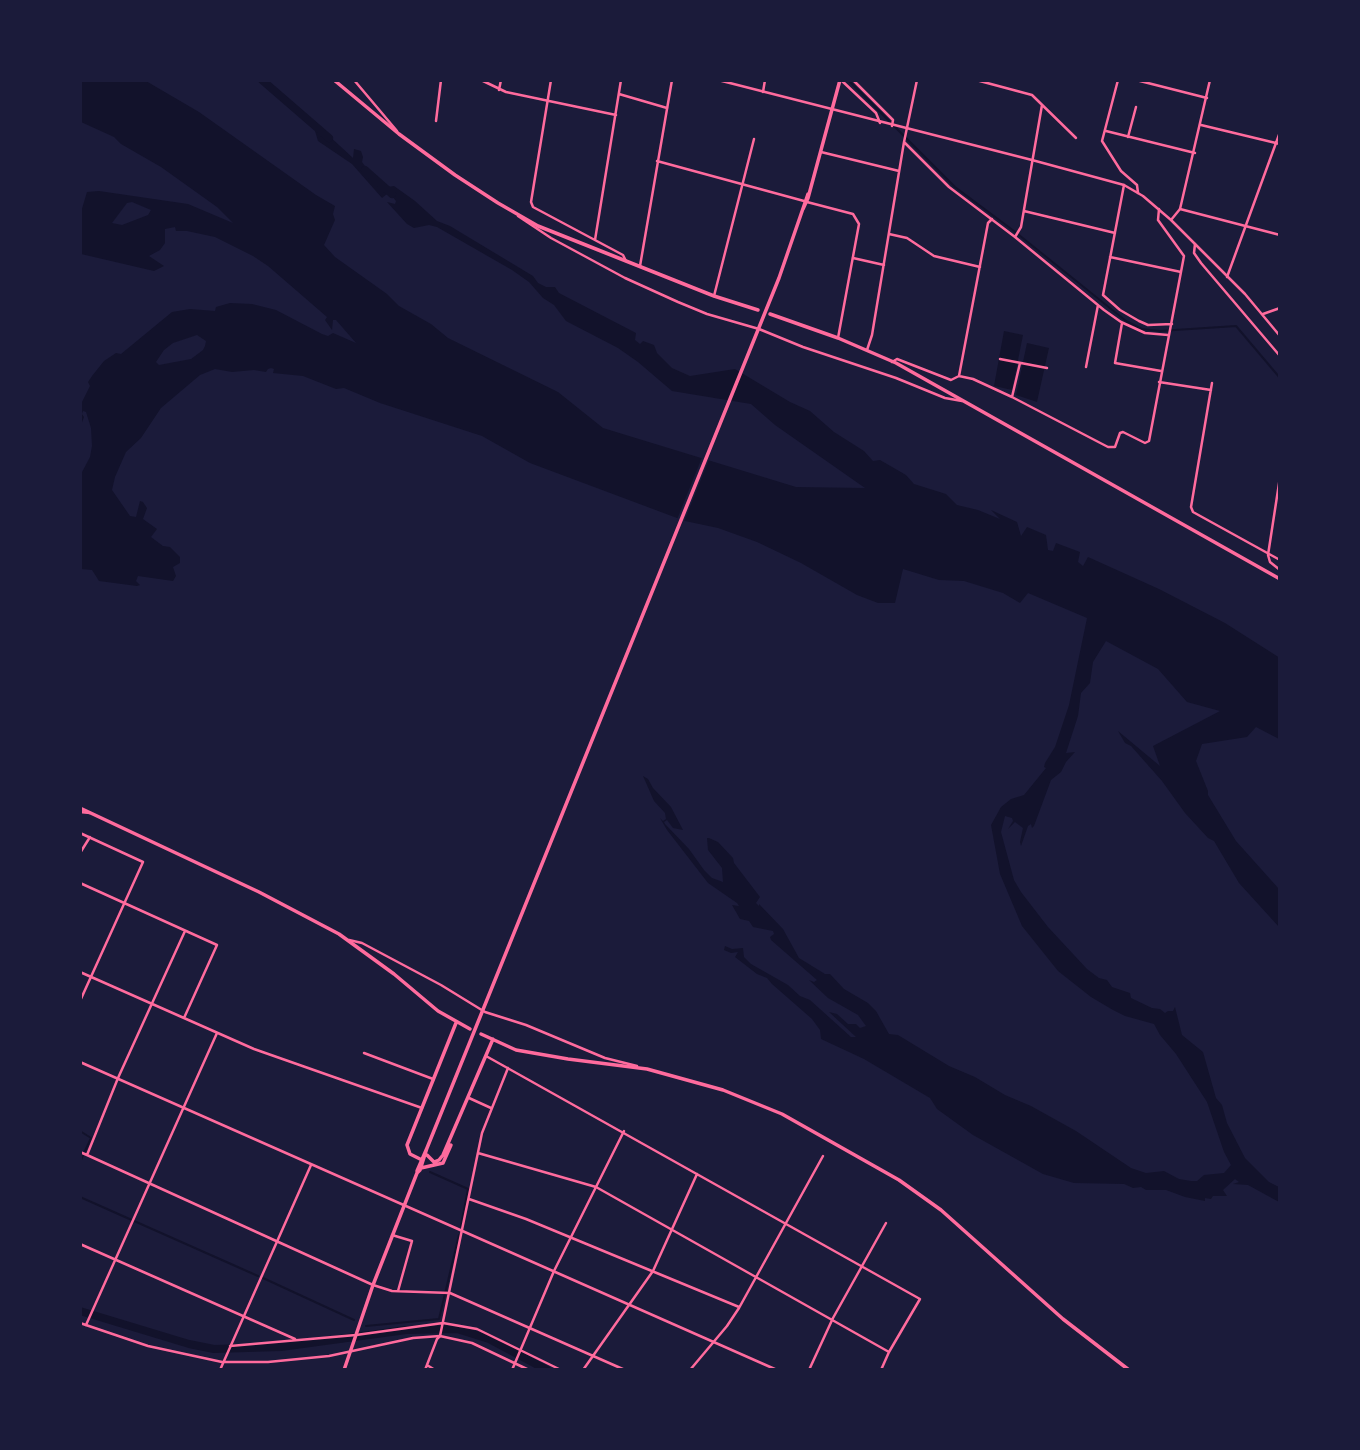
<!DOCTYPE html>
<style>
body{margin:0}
#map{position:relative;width:1360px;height:1450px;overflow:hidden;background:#1b1b3a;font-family:"Open Sans",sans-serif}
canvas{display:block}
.frame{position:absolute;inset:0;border:82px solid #1b1b3a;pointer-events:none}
</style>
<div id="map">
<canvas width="1360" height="1450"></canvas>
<div class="frame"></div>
</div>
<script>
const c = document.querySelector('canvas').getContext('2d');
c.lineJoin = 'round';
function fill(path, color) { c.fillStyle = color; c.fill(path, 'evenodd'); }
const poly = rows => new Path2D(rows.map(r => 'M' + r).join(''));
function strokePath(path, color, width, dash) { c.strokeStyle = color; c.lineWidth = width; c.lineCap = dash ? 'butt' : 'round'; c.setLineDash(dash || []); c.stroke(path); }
fill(poly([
 [81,81,146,81,199,112,316,195,335,206,333,214,335,220,324,245,335,257,387,294,399,306,431,324,448,338,558,392,603,428,796,487,865,488,775,425,751,404,672,391,638,362,618,348,566,321,554,305,543,298,529,282,512,270,437,227,429,225,414,228,407,224,387,202,395,204,396,201,391,195,387,194,382,198,352,164,318,141,315,131,326,133,353,158,354,149,361,151,363,157,362,162,381,188,394,186,415,201,437,221,450,226,533,276,538,283,546,287,555,287,559,293,636,333,635,340,640,344,643,341,654,345,657,353,672,368,690,376,735,369,790,402,810,411,834,432,864,451,873,461,880,460,906,475,914,484,946,494,957,505,978,510,1000,519,991,510,1017,522,1021,536,1027,527,1046,535,1048,550,1053,551,1056,543,1080,552,1078,562,1083,566,1088,557,1159,589,1225,623,1280,658,1279,739,1256,727,1247,737,1202,744,1196,761,1208,791,1208,795,1236,841,1279,889,1279,927,1239,883,1214,841,1208,838,1185,813,1162,781,1131,746,1125,743,1118,731,1160,766,1153,746,1220,711,1187,702,1158,669,1106,641,1093,662,1090,683,1081,693,1078,716,1066,753,1075,752,1066,762,1061,772,1051,780,1034,826,1032,828,1031,824,1028,826,1021,846,1020,842,1023,828,1015,822,1008,829,1013,821,1012,818,1005,816,1001,832,1014,880,1021,892,1048,927,1087,969,1099,978,1107,980,1112,987,1130,993,1131,998,1152,1008,1160,1009,1165,1013,1168,1011,1173,1011,1175,1007,1182,1035,1203,1052,1216,1098,1222,1105,1227,1123,1245,1158,1269,1182,1279,1187,1279,1202,1248,1185,1233,1184,1239,1182,1235,1179,1223,1190,1227,1196,1213,1196,1211,1199,1205,1198,1205,1201,1185,1197,1166,1190,1146,1190,1141,1187,1133,1188,1124,1184,1074,1183,1043,1174,973,1135,937,1109,930,1098,864,1059,821,1039,820,1030,812,1019,772,984,767,978,757,974,735,957,738,952,731,953,724,950,725,946,732,949,743,948,744,957,751,964,788,985,800,996,810,1000,851,1037,856,1037,829,1012,837,1014,848,1024,856,1024,860,1028,866,1026,858,1015,828,998,809,980,814,982,817,980,771,940,770,937,774,934,773,931,753,927,749,921,740,919,732,905,739,906,737,903,708,883,667,830,660,818,663,821,666,819,665,813,654,801,643,776,648,779,653,788,671,807,683,830,673,828,667,820,664,822,665,824,689,849,704,870,712,878,723,882,722,868,708,850,707,838,709,838,718,842,733,858,734,863,760,897,756,903,759,906,759,904,783,929,799,958,825,974,830,974,844,989,868,1003,876,1011,889,1034,898,1035,949,1066,975,1077,1005,1095,1031,1106,1076,1131,1131,1168,1146,1173,1164,1171,1179,1179,1191,1181,1197,1181,1204,1175,1224,1173,1231,1165,1224,1152,1207,1102,1176,1054,1160,1035,1154,1024,1125,1016,1113,1010,1091,997,1058,971,1022,926,1000,874,991,825,1001,807,1011,799,1024,795,1046,768,1044,767,1045,763,1055,747,1069,705,1087,618,1028,593,1020,603,1003,593,964,581,939,580,903,569,895,603,878,603,857,595,801,563,757,542,718,528,685,521,530,463,482,436,380,403,344,388,336,389,303,376,273,373,274,369,271,368,268,369,266,372,254,370,232,372,215,369,200,375,161,408,141,438,126,452,115,477,112,490,130,516,136,517,140,501,143,502,147,508,143,519,157,529,151,537,163,546,170,547,180,557,180,563,173,567,176,576,173,581,138,576,136,581,140,585,137,586,99,581,92,570,81,569,81,474,90,457,92,446,91,428,86,412,83,411,82,414,84,417,81,425,81,404,90,386,88,382,92,376,104,361,116,353,121,354,172,312,190,309,215,311,216,307,230,303,252,304,276,310,322,334,328,336,333,333,356,343,336,320,333,320,332,330,325,320,327,317,268,266,253,256,215,237,187,231,176,231,175,227,165,229,165,243,160,250,149,256,164,266,154,271,81,254,81,212,87,192,99,191,188,204,233,223,217,207,161,167,121,144,114,137,81,122],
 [132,202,151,210,148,215,122,225,112,223,127,203],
 [197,335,206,341,205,346,203,350,191,359,159,365,156,362,164,350,173,343],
 [1004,331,1023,335,1012,390,994,386],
 [1027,343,1049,348,1037,402,1016,395]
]), '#12122b');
fill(poly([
 [703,455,710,457,683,524,676,522]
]), '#1b1b3a');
strokePath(poly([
 [848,80,955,187,1014,231,1126,321,1142,329,1160,331,1236,326,1280,378],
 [80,1131,91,1138,80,1162],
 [430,1172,468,1189,461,1226],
 [80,1197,258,1276],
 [263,1278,354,1320],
 [366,1326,439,1319,459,1235]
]), '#12122b', 2);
strokePath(poly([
 [262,80,329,138],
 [365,170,392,194],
 [80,1311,189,1344,214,1349,281,1347,406,1330,457,1329,489,1339,547,1370]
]), '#12122b', 8);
strokePath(poly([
 [481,80,506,92,616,115],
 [551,80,531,202,533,207,623,255,626,261],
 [841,80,876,113,880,123],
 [853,80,893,120,892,126],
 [976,80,1032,95,1076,138],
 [1118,80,1102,141,1121,171,1137,185,1138,193],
 [1136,80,1207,98],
 [499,90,501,80],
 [763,92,765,80],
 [619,94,667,108],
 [436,121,441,80],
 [1201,125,1280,144],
 [1106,131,1195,153],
 [1128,137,1136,107],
 [904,142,949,187,1015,237,1104,310,1121,322,1145,333,1168,335],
 [821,152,899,171],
 [1124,185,1103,295,1120,310,1139,321,1148,325,1172,324],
 [1180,209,1280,235],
 [1024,211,1115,233],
 [518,216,551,238,625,278,678,302,707,314,759,329,803,347,896,378,945,398,962,401],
 [889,234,907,238,934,256,980,267],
 [1015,237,1021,227,1042,105],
 [595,240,621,80],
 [1195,244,1194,253,1201,263,1280,356],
 [1110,257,1181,272],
 [853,258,884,265],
 [1227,277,1280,132],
 [714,296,754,139],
 [1122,323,1115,363,1161,371],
 [867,350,872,335,904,142,917,80],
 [1000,359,1047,368],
 [892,362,897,359,951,380,959,376,988,223,992,219],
 [1086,367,1098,305],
 [959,376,973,379,1012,397,1108,447,1115,447,1120,433,1123,432,1145,443,1149,441,1184,256,1158,220,1159,209],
 [1159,382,1211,390],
 [1212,383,1191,507,1193,512,1280,560],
 [1012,397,1020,363],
 [1280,477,1268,555,1270,562,1280,570],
 [80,812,90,813],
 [80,833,143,862,80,1001],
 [80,853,90,837],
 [80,883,217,945,184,1018],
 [349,940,362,943,441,985,485,1012,526,1025,605,1058,637,1066],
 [80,972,254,1049,422,1108],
 [364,1053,433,1079],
 [486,1056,920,1299,889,1352,881,1370],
 [469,1098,491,1108],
 [80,1152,87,1155,118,1078,185,931],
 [478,1153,596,1187,889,1352],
 [87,1155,373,1285,392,1291,450,1293,625,1370],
 [469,1199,526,1219,739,1307],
 [392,1235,412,1241,398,1291],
 [80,1244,295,1339],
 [86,1325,217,1033],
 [230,1346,356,1335,443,1323,477,1329,561,1370],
 [427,1365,435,1370],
 [425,1370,437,1339,440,1336,482,1133,508,1068],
 [583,1370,653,1271,697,1174],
 [690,1370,727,1326,739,1308,823,1156],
 [809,1370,833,1318,886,1223]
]), '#ff6b9d', 2.5);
strokePath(poly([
 [354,80,397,131],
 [718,80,1032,160,1124,185,1143,196,1171,220,1245,294,1280,336],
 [657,161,804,201],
 [807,202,853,214,859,224,838,338],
 [1171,220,1180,209,1210,80],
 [640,266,672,80],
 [1263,314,1280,308],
 [80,1062,777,1370],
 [80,1323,148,1346,222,1362,268,1362,329,1356,413,1338,440,1336,472,1343,529,1370],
 [220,1370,311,1165],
 [512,1370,554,1271,624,1131]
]), '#ff6b9d', 2.5);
strokePath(poly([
 [334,80,399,134,455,175,498,203,538,226,714,296,758,310],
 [803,209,808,198,840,80],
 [770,314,838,338,896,363,1280,579],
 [80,808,259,892,339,934,394,974,438,1011,470,1029],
 [481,1034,516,1050,568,1059,647,1069,723,1090,782,1114,899,1180,941,1210,1063,1319,1129,1370],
 [427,1155,434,1162,439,1160,443,1155,493,1039],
 [420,1159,410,1154,407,1145,456,1023],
 [421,1168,443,1163,451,1145],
 [417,1171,427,1148],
 [344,1370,373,1285,417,1173,420,1170,427,1148,779,278,808,194]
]), '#ff6b9d', 3.5);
</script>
